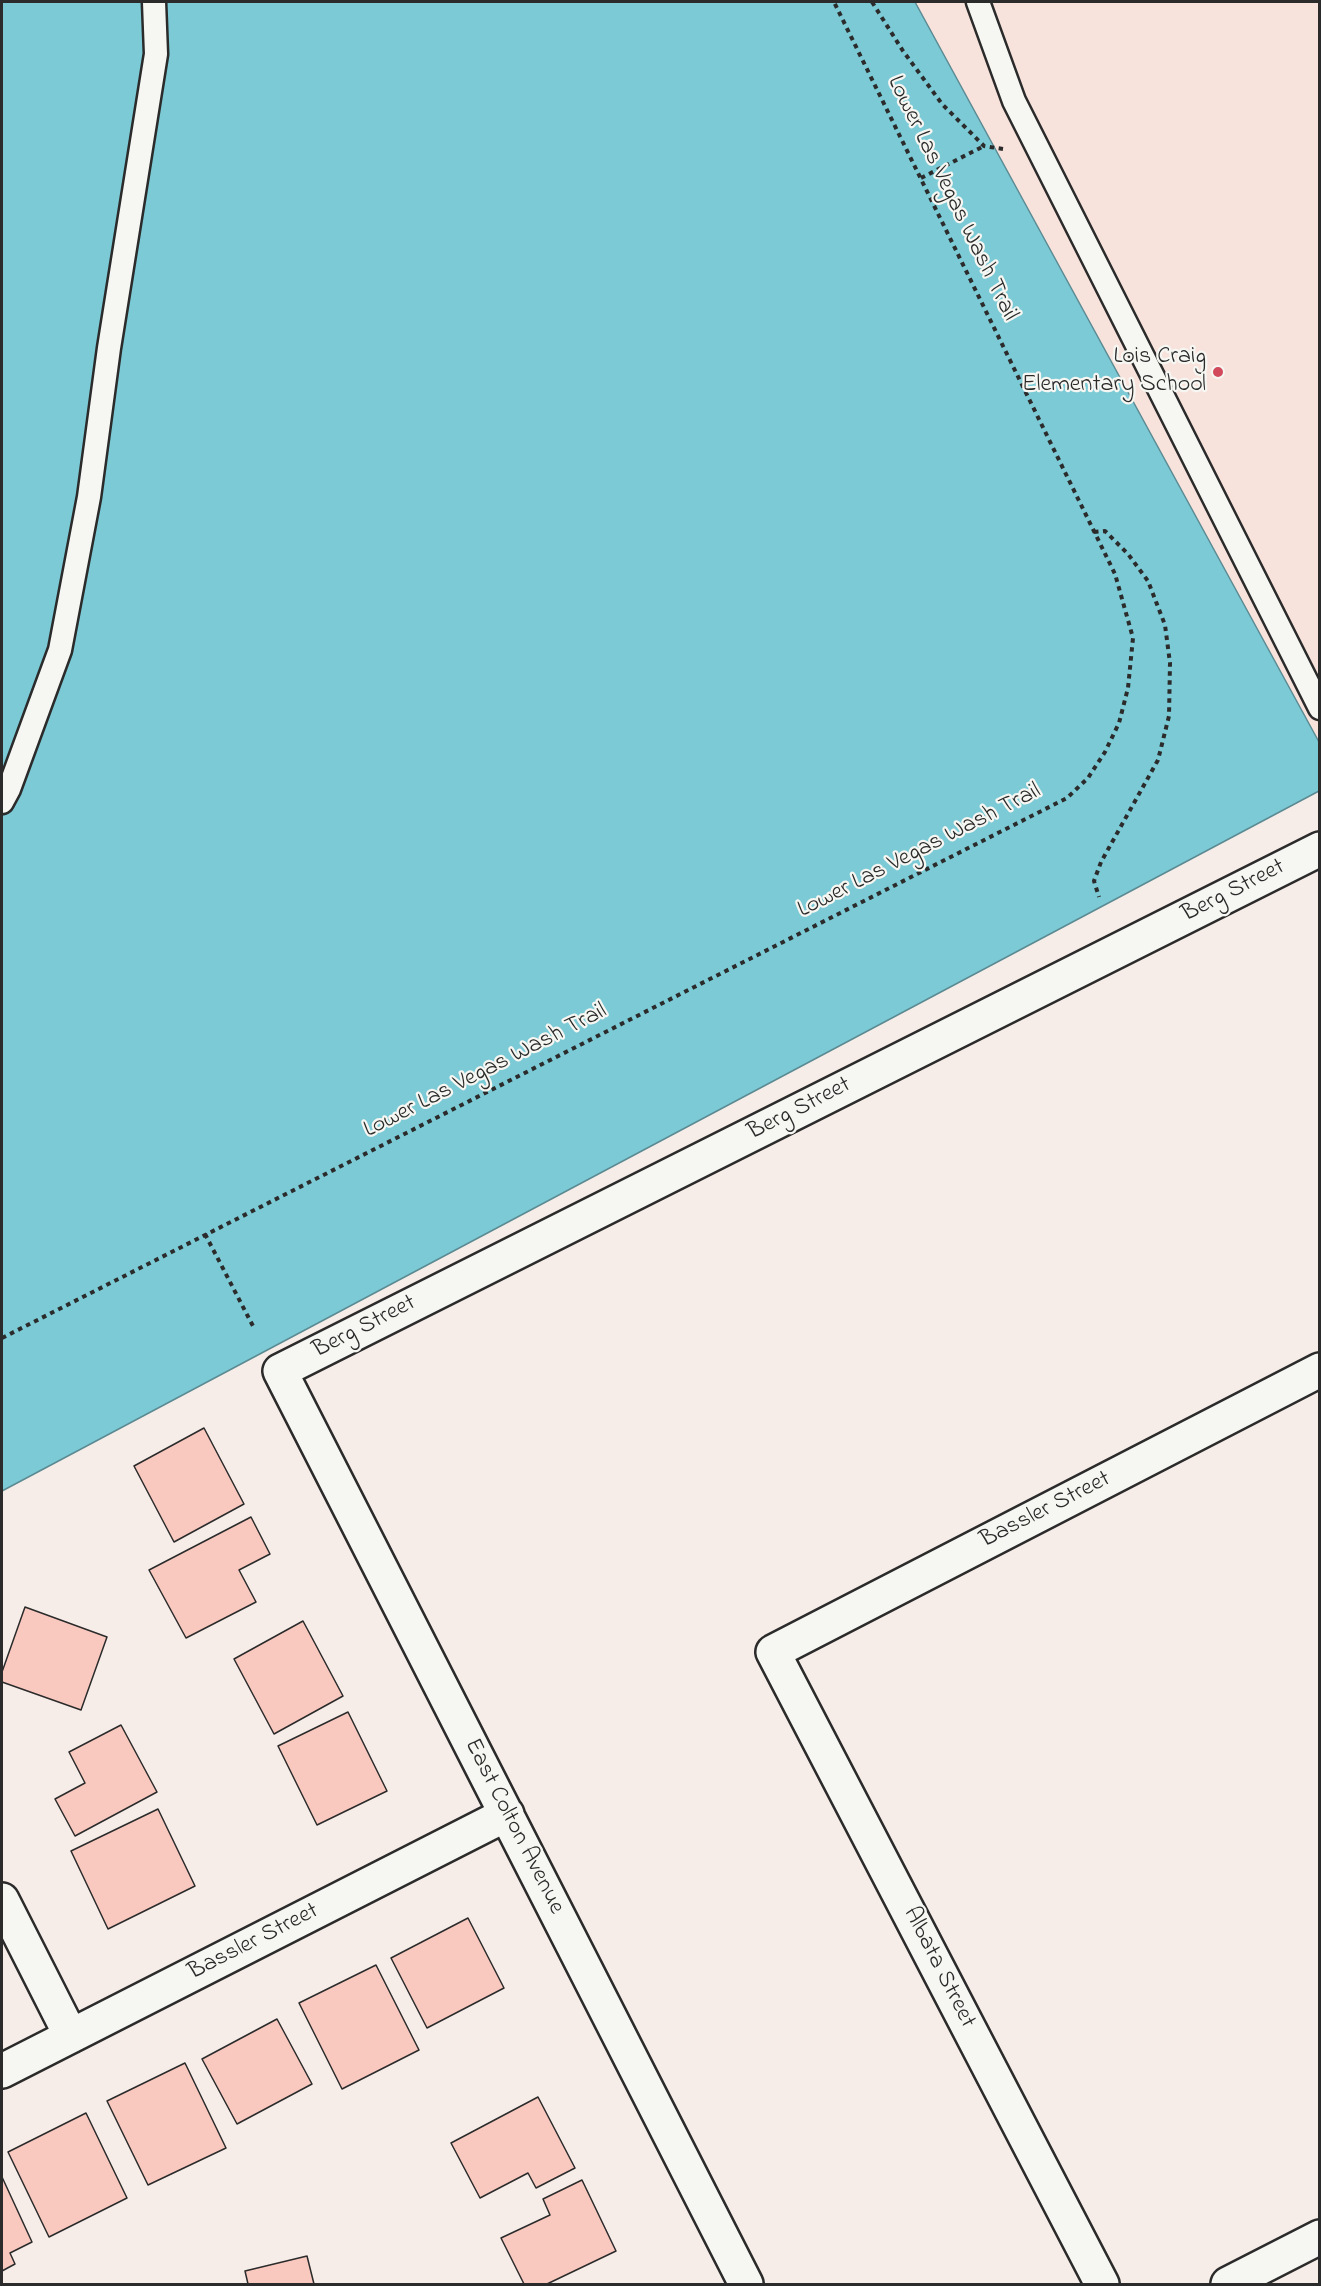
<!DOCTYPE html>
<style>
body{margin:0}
#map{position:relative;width:1321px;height:2286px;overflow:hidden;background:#f7ede8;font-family:"Indie Flower",sans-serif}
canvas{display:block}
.frame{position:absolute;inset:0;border:3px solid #2b2b2b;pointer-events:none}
</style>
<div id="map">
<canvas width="1321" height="2286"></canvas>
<div class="frame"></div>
</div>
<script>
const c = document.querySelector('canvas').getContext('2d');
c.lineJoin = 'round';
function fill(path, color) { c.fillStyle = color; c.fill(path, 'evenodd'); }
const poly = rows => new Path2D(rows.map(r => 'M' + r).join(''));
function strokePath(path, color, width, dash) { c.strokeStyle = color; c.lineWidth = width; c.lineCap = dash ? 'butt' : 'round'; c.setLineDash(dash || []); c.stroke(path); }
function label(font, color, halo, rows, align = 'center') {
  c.font = font + ' "Indie Flower",sans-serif'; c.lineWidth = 4.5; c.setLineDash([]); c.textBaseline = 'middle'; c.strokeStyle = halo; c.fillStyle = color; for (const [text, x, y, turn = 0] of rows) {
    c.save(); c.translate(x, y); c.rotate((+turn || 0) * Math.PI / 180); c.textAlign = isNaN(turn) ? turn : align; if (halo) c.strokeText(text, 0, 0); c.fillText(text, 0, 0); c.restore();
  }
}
fill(poly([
 [915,2,1319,2,1319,742]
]), '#f8e2dc');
const water = poly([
 [2,2,915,2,1319,742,1319,791,2,1491,2,2]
]);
fill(water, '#7bcad6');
strokePath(water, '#5b8a92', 1.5);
const building = poly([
 [204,1428,244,1504,174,1542,134,1466,204,1428],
 [251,1517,270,1554,239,1570,256,1602,186,1638,149,1570,251,1517],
 [25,1607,107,1637,81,1710,2,1682,2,1672,25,1607],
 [303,1621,343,1696,274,1734,234,1659,303,1621],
 [348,1712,387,1791,317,1825,278,1746,348,1712],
 [121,1725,157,1792,75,1836,55,1799,85,1783,69,1752,121,1725],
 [158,1809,195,1886,108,1929,71,1851,158,1809],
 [468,1918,504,1988,427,2028,391,1958,468,1918],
 [376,1965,419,2050,342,2089,299,2003,376,1965],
 [277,2019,312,2084,237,2124,202,2059,277,2019],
 [185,2063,226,2148,148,2185,107,2101,185,2063],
 [538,2097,575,2168,536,2188,528,2173,480,2198,451,2143,538,2097],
 [86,2113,127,2198,49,2237,8,2152,86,2113],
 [2,2177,32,2242,10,2253,15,2264,2,2271,2,2177],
 [582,2180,616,2251,547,2284,524,2284,501,2238,550,2215,543,2199,582,2180],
 [307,2256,314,2284,248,2284,245,2271,307,2256]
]);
fill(building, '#f9c9bf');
strokePath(building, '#2b2b2b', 1.5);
const service = poly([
 [978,2,1014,101,1320,708],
 [2,802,9,789,60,650,89,497,109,348,156,54,154,2]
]);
const minor = poly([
 [2,1900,71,2036],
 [2,2071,507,1814],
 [746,2284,280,1371,1320,849],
 [1102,2284,773,1652,1320,1370],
 [1228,2284,1320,2237]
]);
strokePath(service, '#2b2b2b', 27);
strokePath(minor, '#2b2b2b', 38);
strokePath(poly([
 [872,2,903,51,942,104,984,146,1003,149],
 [921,178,984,146],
 [1094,532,1105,531,1128,554,1148,581,1165,625,1170,663,1169,716,1158,760,1101,862,1094,881,1099,897],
 [205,1234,254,1328],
 [2,1338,1067,798,1088,778,1105,752,1119,723,1128,688,1133,638,1115,574,834,2]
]), '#2b2b2b', 4, [4.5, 4.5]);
strokePath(service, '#f6f6f2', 22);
strokePath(minor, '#f6f6f2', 33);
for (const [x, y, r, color] of [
 [1218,372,6,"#d1495b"]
]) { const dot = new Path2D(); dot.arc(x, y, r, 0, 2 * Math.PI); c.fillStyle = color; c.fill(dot); strokePath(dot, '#f6f6f2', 2); }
label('24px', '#2b2b2b', '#f6f6f2', [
 ["Lower Las Vegas Wash Trail",951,199,64],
 ["Lower Las Vegas Wash Trail",920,852,-27],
 ["Berg Street",1234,892,-27],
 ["Lower Las Vegas Wash Trail",486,1072,-27],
 ["Berg Street",800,1110,-27],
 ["Berg Street",365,1328,-27],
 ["Bassler Street",1046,1511,-27],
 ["East Colton Avenue",513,1827,63],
 ["Bassler Street",254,1943,-27],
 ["Albata Street",938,1968,63]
]);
label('24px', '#2b2b2b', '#f6f6f2', [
 ["Lois Craig",1206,358],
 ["Elementary School",1206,386]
], 'right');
</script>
